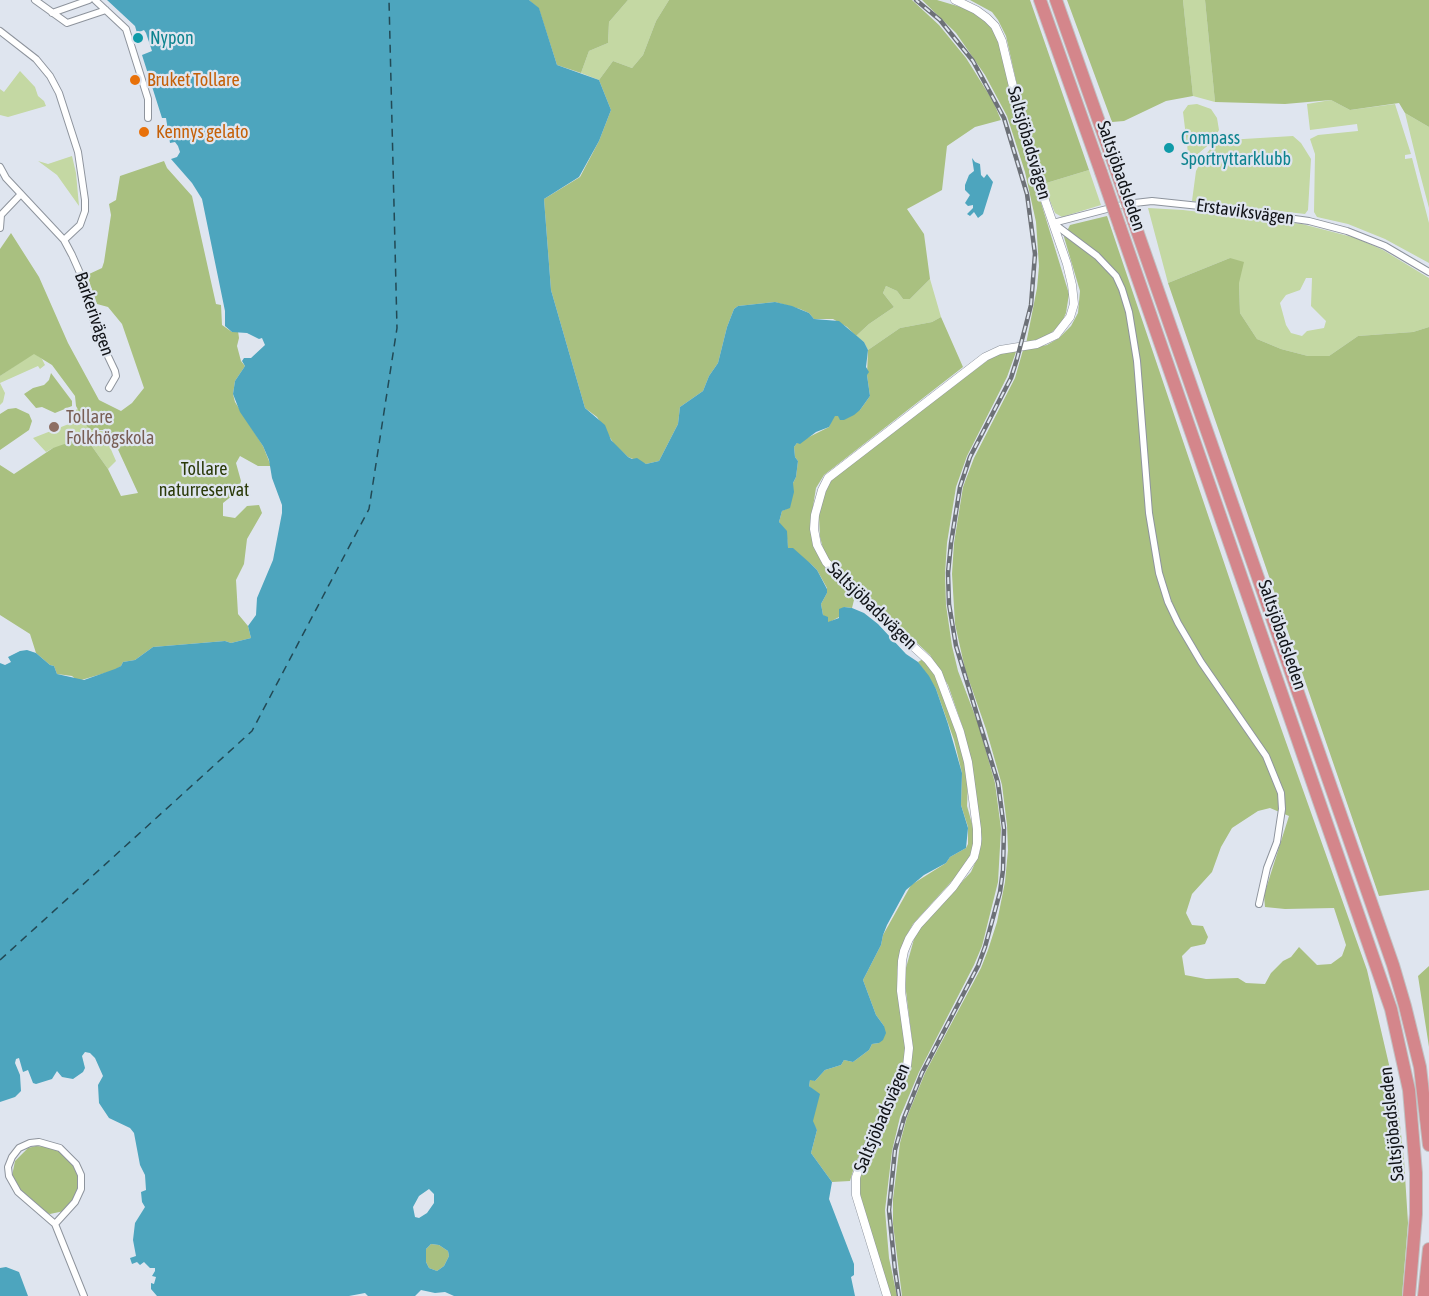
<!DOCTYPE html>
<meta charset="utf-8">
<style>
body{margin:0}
canvas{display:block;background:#dfe5ef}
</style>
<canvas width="1429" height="1296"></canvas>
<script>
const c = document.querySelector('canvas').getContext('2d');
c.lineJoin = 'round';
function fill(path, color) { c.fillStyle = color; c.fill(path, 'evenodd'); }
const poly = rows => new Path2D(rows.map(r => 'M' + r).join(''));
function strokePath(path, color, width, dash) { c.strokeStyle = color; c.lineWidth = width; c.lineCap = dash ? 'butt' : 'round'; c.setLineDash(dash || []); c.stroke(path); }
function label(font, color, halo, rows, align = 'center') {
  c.font = font + ' "Asap Condensed",sans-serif'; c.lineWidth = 4.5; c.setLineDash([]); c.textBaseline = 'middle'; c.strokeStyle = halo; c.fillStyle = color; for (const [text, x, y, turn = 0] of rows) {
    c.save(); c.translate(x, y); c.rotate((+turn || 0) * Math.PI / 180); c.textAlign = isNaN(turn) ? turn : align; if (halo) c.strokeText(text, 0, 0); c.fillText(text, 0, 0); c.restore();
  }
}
fill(poly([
 [628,0,669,0,656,21,643,55,632,68,613,61,599,80,581,73,589,51,608,43,609,22],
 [1183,0,1205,0,1215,102,1193,96],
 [20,71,35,87,38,96,44,101,46,106,8,117,0,115,0,89,4,92],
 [1331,100,1350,110,1395,104,1411,154,1405,155,1405,159,1412,158,1429,223,1429,263,1385,239,1348,224,1317,217,1314,212,1315,154,1310,139,1318,135,1358,131,1357,124,1310,130,1307,104],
 [1197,104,1211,109,1217,118,1219,130,1212,142,1193,158,1188,153,1183,112,1188,105],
 [1405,113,1429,127,1429,208,1419,170],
 [1293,136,1301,143,1311,159,1308,210,1305,214,1192,201,1196,171,1203,158,1215,143,1227,140],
 [72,156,76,173,79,206,57,175,38,161,48,164],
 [1089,170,1101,205,1062,217,1055,213,1043,184],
 [1148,208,1183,210,1302,224,1356,238,1383,250,1429,278,1429,327,1413,332,1358,336,1329,356,1308,356,1281,349,1257,339,1240,313,1239,283,1230,258,1168,283],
 [1306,278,1312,278,1311,306,1326,321,1324,328,1307,331,1302,336,1291,333,1286,325,1280,303,1286,295,1300,290],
 [930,279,941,317,932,322,900,328,868,350,864,342,856,336,869,324,894,307,883,293,886,286,897,291,903,299,910,299],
 [34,353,42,359,45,365,40,369,38,366,0,383,5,393,3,402,0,405,0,376],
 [78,409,89,430,103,431,116,461,108,469,91,445,53,448,46,452,33,438,79,420,75,410]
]), '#c4d8a3');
fill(poly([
 [529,0,628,0,609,22,608,43,589,51,581,73,557,65,539,9],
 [669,0,912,0,939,25,966,58,993,101,1001,120,975,127,947,146,942,190,907,209,924,234,930,279,910,299,903,299,897,291,886,286,883,293,894,307,869,324,856,336,847,327,833,319,814,319,809,313,800,309,775,302,738,306,734,309,727,327,718,363,709,376,703,391,680,407,678,424,659,461,646,464,628,457,614,444,597,417,585,408,551,290,544,199,580,177,599,141,611,110,599,80,613,61,632,68,643,55,656,21],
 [922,0,937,0,964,8,984,18,998,38,1031,170,1069,294,1066,313,1061,324,1050,334,1026,344,1037,288,1039,266,1036,222,1025,172,1007,116,985,75,956,33],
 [970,0,1030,0,1089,170,1043,184,1033,156,1006,36,998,20,992,12],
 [1067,0,1183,0,1193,96,1166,101,1124,121,1112,122],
 [1205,0,1429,0,1429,127,1405,113,1399,103,1350,110,1331,100,1285,104,1215,102],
 [164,161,167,168,192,196,216,304,221,305,222,325,232,332,238,331,239,338,237,346,241,361,245,366,235,381,233,394,235,402,263,446,271,466,258,466,240,456,236,463,241,481,238,491,223,503,223,516,235,518,247,506,259,505,262,513,247,539,244,564,236,580,238,614,248,626,251,638,231,643,225,641,153,647,135,660,123,662,121,666,115,670,78,681,72,676,57,674,54,666,50,665,36,653,30,634,0,615,0,465,14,474,53,448,73,441,91,445,108,469,121,496,138,493,109,430,89,430,76,406,75,396,52,365,34,354,0,376,0,249,11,233,39,277,68,343,99,400,121,411,132,403,144,388,122,324,108,307,97,304,87,275,102,268,104,262,111,215,109,204,116,200,120,176],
 [1107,216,1260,669,1367,970,1397,1099,1404,1160,1408,1223,1402,1296,902,1296,893,1224,893,1199,900,1143,907,1117,925,1073,981,968,988,950,997,922,1005,882,1008,850,1007,825,1002,785,986,729,965,669,955,624,952,574,954,543,963,487,974,458,1015,378,1023,350,1047,345,1059,338,1071,326,1078,313,1080,291,1064,237,1070,225],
 [1270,808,1289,816,1264,895,1265,907,1285,909,1334,908,1346,945,1342,956,1331,964,1317,965,1299,947,1291,957,1283,961,1271,973,1265,984,1246,983,1238,978,1206,979,1185,975,1182,956,1191,947,1205,944,1208,937,1203,926,1192,925,1186,913,1192,894,1212,872,1221,847,1232,828,1258,811],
 [1230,258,1244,262,1239,283,1240,313,1257,339,1281,349,1308,356,1329,356,1358,336,1413,332,1429,327,1429,890,1379,896,1168,283],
 [941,317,963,367,824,475,816,488,810,525,813,542,821,560,832,576,855,596,852,608,844,607,839,617,828,623,823,615,821,604,827,593,827,588,817,570,811,564,788,549,787,538,779,522,782,511,786,509,793,483,796,477,798,461,795,457,794,447,797,443,829,427,834,416,860,410,870,396,867,375,868,350,900,328,932,322],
 [1017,349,1007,377,967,456,956,487,947,543,945,574,946,605,952,646,958,671,979,726,995,783,1001,829,998,882,982,946,974,965,919,1072,900,1117,892,1151,885,1210,889,1258,897,1296,890,1296,861,1198,859,1188,860,1179,865,1162,905,1081,911,1062,913,1048,904,975,914,939,921,926,971,872,979,854,982,839,972,766,964,731,948,685,930,655,833,566,824,552,820,537,819,517,822,500,831,479,992,357],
 [51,373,72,401,72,406,55,413,42,407,36,408,24,394,33,388,44,385,49,380],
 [16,408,29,414,32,421,29,430,0,450,0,414,8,409],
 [923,659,933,671,951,712,964,759,968,781,967,806,975,834,973,846,971,856,961,871,913,924,905,938,900,954,897,971,906,1048,904,1065,855,1164,850,1181,832,1182,811,1153,817,1130,812,1121,819,1095,809,1086,810,1079,815,1081,825,1070,841,1065,844,1060,853,1062,869,1050,872,1044,879,1043,884,1026,876,1015,863,980,881,945,883,935,911,885,946,863,950,857,966,848,968,844,968,827,961,805,962,773,954,740,936,689,918,662],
 [1429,966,1429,1047,1418,976],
 [36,1146,48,1147,62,1152,72,1163,78,1174,79,1184,74,1199,64,1211,50,1214,45,1212,24,1195,15,1184,12,1176,15,1161,28,1148],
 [431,1244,439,1245,448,1251,449,1256,444,1266,437,1271,429,1268,426,1262,426,1249]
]), '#a9c080');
fill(poly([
 [107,0,529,0,539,8,557,65,599,80,611,110,599,141,579,177,544,199,551,290,585,408,605,425,611,440,628,457,632,459,637,458,646,464,659,461,678,424,680,407,703,391,709,376,718,363,727,327,734,309,738,306,775,302,792,306,809,313,814,319,839,321,864,342,868,350,866,367,869,372,867,375,870,396,860,410,854,415,844,420,840,420,838,416,835,416,829,427,816,432,800,444,797,443,794,447,795,457,798,461,796,477,793,483,794,492,790,508,782,511,779,522,787,531,788,548,793,548,811,564,817,570,827,589,827,593,821,604,823,615,828,617,828,622,839,618,839,609,844,607,852,608,864,613,878,624,906,654,918,662,929,676,936,689,948,724,962,773,961,805,968,828,966,848,950,857,946,863,924,875,906,890,887,925,883,935,881,945,863,980,876,1015,884,1026,886,1033,883,1040,879,1043,872,1044,869,1050,853,1062,844,1060,841,1065,825,1070,815,1081,810,1080,809,1086,820,1094,813,1121,817,1130,811,1153,832,1182,829,1199,854,1264,854,1275,851,1277,855,1296,454,1296,445,1292,435,1293,421,1290,415,1296,368,1296,365,1293,349,1296,157,1296,151,1289,151,1283,154,1284,156,1277,152,1276,155,1271,155,1268,150,1268,144,1262,140,1265,137,1262,132,1264,130,1258,136,1256,133,1240,135,1223,145,1207,142,1202,141,1192,146,1190,145,1175,140,1165,134,1133,130,1128,109,1118,99,1103,98,1085,103,1076,95,1058,90,1053,85,1052,82,1056,85,1068,83,1072,73,1079,62,1077,57,1071,52,1079,36,1084,33,1083,28,1070,23,1072,19,1058,16,1059,15,1063,20,1075,21,1091,15,1097,0,1102,0,663,5,665,11,662,8,657,20,651,27,650,36,653,50,665,54,666,57,674,84,680,115,669,121,666,123,662,135,660,153,647,225,641,231,643,251,638,248,626,256,615,257,598,273,560,282,513,282,505,272,478,269,460,263,446,240,412,233,394,235,381,245,366,242,361,244,358,251,358,265,345,262,338,259,339,247,333,232,332,225,326,225,311,202,199,192,183,171,159,177,157,180,152,178,146,175,142,170,143,166,118,162,118,142,55,152,51,146,33,144,30,137,33,135,26],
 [429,1189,434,1194,434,1203,427,1213,419,1218,415,1217,413,1207,419,1196],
 [431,1244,439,1245,448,1251,449,1256,444,1266,437,1271,429,1268,426,1262,426,1249],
 [972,158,975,162,980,164,981,175,984,178,987,174,993,182,983,214,978,218,974,212,970,216,967,214,973,208,973,205,968,206,965,203,970,195,965,190,965,185,969,175,974,171],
 [6,1267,19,1272,28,1296,0,1296,0,1268]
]), '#4da5be');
strokePath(poly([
 [0,960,252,731,369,509,397,328,389,0]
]), '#224955', 1.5, [8, 6]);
const minor = poly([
 [35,0,67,23,106,10],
 [95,0,126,29,148,99,148,118],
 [52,13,89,0],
 [0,31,36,59,50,76,59,93,78,152,85,200,85,211,80,225,64,240],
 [0,167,6,178,64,240,72,255,84,282,96,331,115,371,116,376,109,388],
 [1053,223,1097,256,1116,276,1122,289,1129,312,1137,361,1149,513,1159,573,1168,602,1178,623,1201,662,1266,756,1281,793,1282,809,1277,842,1267,868,1259,904],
 [1053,223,1126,204,1152,201,1209,207,1309,221,1347,231,1385,246,1429,272],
 [0,228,1,215,21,194],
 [55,1224,75,1202,81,1189,81,1175,76,1164,60,1148,39,1142,30,1143,19,1148,12,1157,8,1167,9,1176,18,1192,55,1224,84,1296]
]);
const tertiary = poly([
 [887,1296,856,1195,856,1177,866,1150,907,1066,909,1048,901,991,902,961,904,951,909,939,918,925,953,887,974,857,977,844,977,829,968,762,960,732,938,673,928,660,860,598,826,562,817,545,814,529,815,515,822,490,828,478,985,357,1000,350,1037,344,1056,335,1070,317,1074,304,1072,285,1067,264,1030,157,1002,41,995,26,987,18,976,10,955,0]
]);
const motorway = poly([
 [1040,0,1101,172],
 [1056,0,1115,167],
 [1134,222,1393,965,1405,1006,1420,1067,1429,1145],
 [1120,227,1391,1009,1409,1090,1416,1173,1416,1214,1409,1296],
 [1424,1296,1429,1249]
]);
strokePath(minor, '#8e949d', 8);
strokePath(tertiary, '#8e949d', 9);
strokePath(motorway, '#c1c2c3', 14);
strokePath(minor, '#fff', 6);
strokePath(tertiary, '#fff', 8);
strokePath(motorway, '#d4868b', 12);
const rail = poly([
 [899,1296,895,1270,889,1210,895,1150,904,1118,922,1073,978,966,985,947,1000,892,1003,870,1004,828,998,783,956,646,949,604,948,573,951,543,960,487,970,457,1011,378,1017,359,1031,305,1035,254,1027,194,1004,118,973,61,940,20,916,0]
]);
strokePath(rail, '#6d7177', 4.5);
strokePath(rail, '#dfe5ef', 2, [7]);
const motorwayBridge = poly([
 [1115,167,1134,222],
 [1101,172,1120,227]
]);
strokePath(motorwayBridge, '#c1c2c3', 14, []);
strokePath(motorwayBridge, '#d4868b', 12);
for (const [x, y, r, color] of [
 [138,38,6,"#0f9aa8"],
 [135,80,6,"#e8710a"],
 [144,132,6,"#e8710a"],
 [1169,148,6,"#0f9aa8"],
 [54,427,6,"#8d6e63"]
]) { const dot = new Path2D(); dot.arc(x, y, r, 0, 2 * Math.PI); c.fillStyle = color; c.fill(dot); strokePath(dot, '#dfe5ef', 2); }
label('18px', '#0d838f', '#dfe5ef', [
 ["Nypon",150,38],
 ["Compass",1181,138],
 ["Sportryttarklubb",1181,159]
], 'left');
label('18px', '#c56008', '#dfe5ef', [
 ["Bruket Tollare",147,80],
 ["Kennys gelato",156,132]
], 'left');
label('18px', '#111317', '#dfe5ef', [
 ["Saltsjöbadsvägen",1029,143,74],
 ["Saltsjöbadsleden",1121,176,71],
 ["Erstaviksvägen",1245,212,8],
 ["Barkerivägen",94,314,71],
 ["Saltsjöbadsvägen",872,606,44],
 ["Saltsjöbadsleden",1282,635,71],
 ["Saltsjöbadsvägen",882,1118,-67],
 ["Saltsjöbadsleden",1392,1124,-96]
]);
label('18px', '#785e54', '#dfe5ef', [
 ["Tollare",66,417],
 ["Folkhögskola",66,438]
], 'left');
label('18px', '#2b3a09', '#dfe5ef', [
 ["Tollare",204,469],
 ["naturreservat",204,490]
]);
</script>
